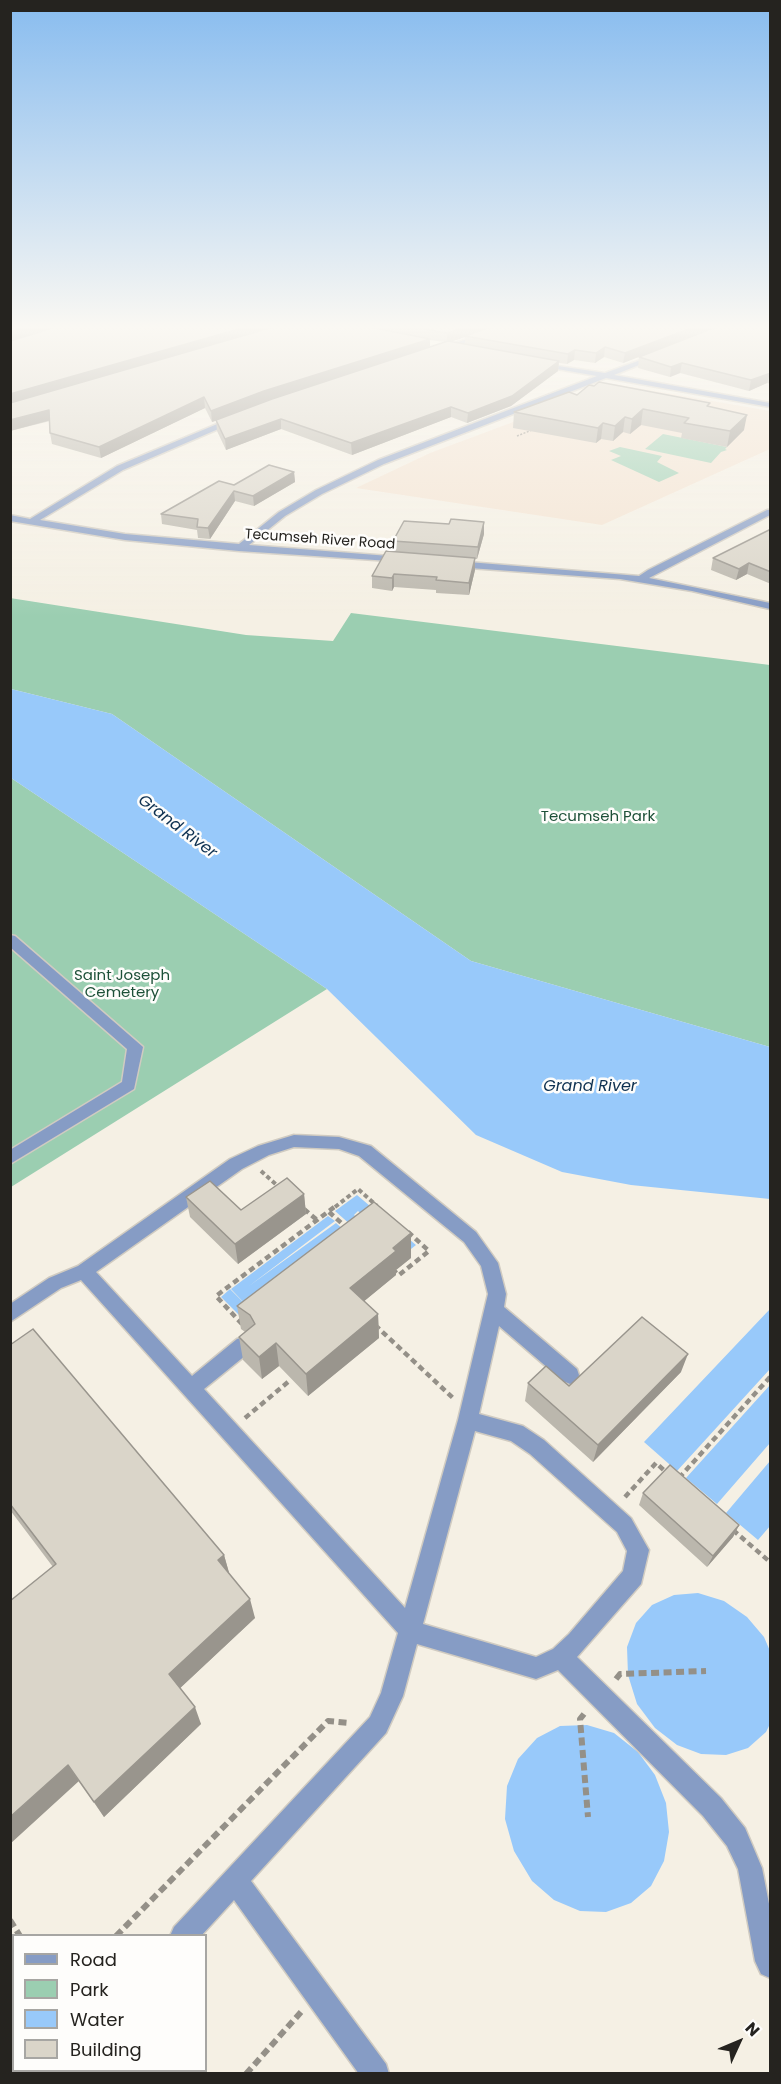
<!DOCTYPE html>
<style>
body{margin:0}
#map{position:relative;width:781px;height:2084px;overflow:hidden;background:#f5f0e4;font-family:Poppins,sans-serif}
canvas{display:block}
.frame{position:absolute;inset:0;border:12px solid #25231f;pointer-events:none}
.legend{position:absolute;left:12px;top:1934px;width:195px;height:138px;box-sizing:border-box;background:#fefdfb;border:2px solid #a7a6a3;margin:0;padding:8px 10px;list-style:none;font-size:18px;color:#25231f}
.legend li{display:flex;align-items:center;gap:12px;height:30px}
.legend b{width:30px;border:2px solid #a7a6a3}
.north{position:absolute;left:709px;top:2012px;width:60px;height:60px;-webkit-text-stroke:4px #fefdfb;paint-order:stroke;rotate:46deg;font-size:16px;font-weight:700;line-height:24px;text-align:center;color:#25231f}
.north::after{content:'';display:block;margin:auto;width:21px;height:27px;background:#25231f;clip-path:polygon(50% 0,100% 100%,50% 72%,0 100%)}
</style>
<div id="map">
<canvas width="781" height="2084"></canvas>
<div class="frame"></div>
<ul class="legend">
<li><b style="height:8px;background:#869cc5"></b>Road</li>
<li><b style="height:16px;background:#9bceb1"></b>Park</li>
<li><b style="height:16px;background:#98c9fa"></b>Water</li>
<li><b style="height:16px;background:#dad5c9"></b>Building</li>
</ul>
<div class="north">N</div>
</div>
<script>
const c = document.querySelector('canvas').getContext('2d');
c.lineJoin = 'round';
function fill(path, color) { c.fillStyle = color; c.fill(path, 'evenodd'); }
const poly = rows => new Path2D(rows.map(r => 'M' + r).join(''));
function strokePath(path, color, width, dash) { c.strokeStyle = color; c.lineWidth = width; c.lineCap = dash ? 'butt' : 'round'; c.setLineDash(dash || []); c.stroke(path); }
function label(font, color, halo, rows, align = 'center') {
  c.font = font + ' Poppins,sans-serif'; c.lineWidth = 5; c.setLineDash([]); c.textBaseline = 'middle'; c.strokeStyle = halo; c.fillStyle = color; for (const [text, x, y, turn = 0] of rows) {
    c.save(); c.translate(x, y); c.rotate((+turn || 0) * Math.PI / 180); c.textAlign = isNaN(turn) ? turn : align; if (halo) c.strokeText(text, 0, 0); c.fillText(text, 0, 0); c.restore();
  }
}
fill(poly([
 [615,384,770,411,770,449,602,525,356,488,430,453]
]), '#f4e3d1');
fill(poly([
 [663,434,727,447,725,449,727,450,721,452,711,463,645,449],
 [620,447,662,456,657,462,679,473,659,482,611,460,621,456,609,451],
 [10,598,246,635,333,641,351,613,770,665,770,1047,471,961,112,714,11,689],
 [11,778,327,989,11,1187]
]), '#9bceb1');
fill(poly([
 [11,689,112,714,471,961,770,1047,770,1199,631,1185,562,1172,476,1135,327,989,11,778],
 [357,1195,416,1245,406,1253,358,1211,354,1215,369,1228,361,1234,335,1211],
 [328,1216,335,1221,249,1286,336,1223,355,1240,247,1323,221,1297,230,1289,248,1307,231,1289],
 [770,1309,770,1369,677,1471,644,1442],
 [770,1385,770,1443,717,1504,686,1478],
 [770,1461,770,1526,758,1540,726,1513],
 [698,1593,724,1601,747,1617,764,1637,770,1651,770,1724,766,1732,748,1748,726,1755,701,1754,677,1745,655,1728,637,1704,628,1675,627,1647,636,1623,652,1605,674,1595],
 [587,1725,614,1733,638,1752,655,1775,666,1803,669,1832,664,1861,651,1886,631,1903,606,1912,580,1911,554,1900,532,1881,514,1851,505,1819,507,1786,518,1759,537,1738,560,1726]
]), '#98c9fa');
const minor = poly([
 [507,325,517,325,443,350,438,349,507,325],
 [657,354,659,357,614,375,770,403,770,407,606,378,384,464,322,494,285,516,249,545,402,557,407,560,405,562,239,551,125,540,10,521,10,515,30,519,117,466,234,417,237,417,237,421,123,470,40,520,125,534,239,544,279,512,316,490,378,460,597,376,540,366,538,363,605,373,657,354],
 [767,510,770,510,770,515,649,578,770,603,770,609,692,591,620,579,456,567,451,564,456,561,639,576,648,570,767,510],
 [10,935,15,936,143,1047,134,1089,10,1164,10,1150,122,1082,127,1049,10,947,10,935],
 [294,1135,339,1137,371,1146,476,1232,498,1263,506,1294,504,1307,577,1369,579,1375,577,1381,570,1384,563,1381,499,1326,479,1414,523,1426,544,1440,631,1518,645,1543,649,1550,641,1584,577,1657,721,1798,745,1828,762,1868,770,1909,770,1978,761,1974,755,1961,738,1869,727,1846,703,1816,558,1670,536,1679,417,1644,403,1696,386,1733,251,1881,386,2064,389,2074,359,2074,234,1900,201,1936,170,1936,174,1927,370,1717,381,1693,398,1633,81,1280,61,1288,10,1322,10,1304,49,1278,78,1266,230,1159,258,1146,294,1135],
 [294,1147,339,1149,359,1156,464,1242,481,1266,488,1294,458,1420,405,1608,204,1389,251,1351,253,1345,251,1339,244,1337,237,1339,192,1376,96,1272,242,1169,269,1155,294,1147],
 [475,1431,511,1441,530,1454,617,1532,627,1551,623,1571,569,1634,553,1649,536,1657,423,1624,475,1431],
 [40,2070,68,2070,67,2074,39,2074,40,2070]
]);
strokePath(minor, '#d0cbc1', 3);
strokePath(poly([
 [517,436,532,430]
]), '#949088', 1.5, [2, 1.5]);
strokePath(poly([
 [261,1171,280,1188],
 [335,1207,358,1189,377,1206]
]), '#949088', 4, [4.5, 3]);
strokePath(poly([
 [304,1209,317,1220],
 [329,1212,347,1228],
 [392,1269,399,1275,429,1251,408,1232],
 [242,1324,216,1296,337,1205],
 [375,1325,453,1398],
 [245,1418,288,1382],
 [679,1478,770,1377],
 [625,1497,656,1463,668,1474],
 [733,1530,770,1562]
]), '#949088', 4.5, [6, 4]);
strokePath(poly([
 [616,1679,620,1674,706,1671],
 [584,1714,580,1719,588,1817],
 [10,1920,20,1936],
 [116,1936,328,1721,350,1723],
 [246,2074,301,2012]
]), '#949088', 6, [8, 4.5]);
fill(minor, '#869cc5');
fill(poly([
 [10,325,771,325,771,384,767,383,749,391,680,373,670,377,638,368,639,357,675,343,623,363,604,357,595,363,574,360,567,364,559,363,558,371,511,406,467,423,451,417,352,455,281,429,226,450,217,431,216,421,212,422,205,408,101,458,52,444,50,433,50,421,10,431],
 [465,337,465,344,450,342],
 [430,340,445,342,430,347],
 [577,395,709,406,744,430,727,447,681,438,682,433,641,425,630,434,623,432,613,441,601,439,596,443,513,428,514,412],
 [294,472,295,482,254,506,235,501,210,539,198,538,197,530,162,524,161,514,234,485],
 [484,522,484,534,477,559,475,559,475,570,469,595,436,593,436,590,394,587,392,591,372,588,372,576,393,552,393,541,449,524],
 [771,529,771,584,747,574,736,580,711,570,713,558],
 [304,1194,306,1214,238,1264,190,1217,186,1197,241,1210],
 [411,1258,396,1270,396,1275,364,1301,378,1314,379,1338,308,1396,279,1366,262,1379,243,1360,239,1337,245,1332,241,1329,237,1306],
 [10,1345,224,1555,229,1573,255,1618,180,1688,201,1724,104,1817,79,1781,53,1567,10,1510],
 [681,1372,593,1462,525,1401,528,1383,569,1386],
 [643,1493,739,1525,733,1537,707,1567,639,1505]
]), '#bbb7ad');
fill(poly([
 [35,325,70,325,10,343,10,332],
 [253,325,287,325,10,405,10,394],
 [471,325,500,325,447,343,447,333],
 [699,325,722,325,623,363,625,353],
 [430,339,430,349,265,402,212,422,211,411,264,391],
 [605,347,604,357,595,363,596,353],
 [575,350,574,360,567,364,568,354],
 [559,361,558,371,511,406,467,423,468,413],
 [682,363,680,373,670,377,671,367],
 [770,373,767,383,749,391,751,380],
 [204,397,205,408,101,458,99,447],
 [451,407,451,417,352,455,351,443],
 [643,409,641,425,630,434,632,419],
 [49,410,51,420,10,431,10,420],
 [747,415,744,430,727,447,730,431],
 [625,417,623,432,613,441,615,426],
 [281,419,281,429,226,450,225,439],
 [603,423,601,439,596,443,598,428],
 [294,472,295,482,254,506,253,496],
 [234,491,235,501,210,539,208,528],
 [484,522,484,534,477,559,478,547],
 [475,558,475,570,469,595,469,583],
 [749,563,747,574,736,580,739,569],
 [394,574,394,587,392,591,392,578],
 [304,1194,306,1214,238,1264,235,1244],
 [411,1233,411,1258,396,1270,396,1275,351,1312,350,1288,393,1248],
 [378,1314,379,1338,308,1396,306,1374],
 [276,1343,279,1366,262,1379,259,1357],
 [688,1354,681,1372,593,1462,598,1445],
 [739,1525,733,1537,707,1567,713,1556],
 [224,1555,230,1576,218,1560],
 [250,1599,255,1618,176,1692,169,1674],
 [195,1707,201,1724,104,1817,94,1802],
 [68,1765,79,1781,10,1844,10,1817]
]), '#99958d');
const building = poly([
 [10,325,35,325,10,332,10,325],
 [62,325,253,325,10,394,10,341,62,325],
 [280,325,359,325,430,339,264,391,211,411,204,397,99,447,50,433,49,410,10,420,10,403,280,325],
 [403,325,471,325,447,333,403,325],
 [497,325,699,325,625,353,605,347,596,353,575,350,568,354,465,336,497,325],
 [721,325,771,325,771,373,751,380,682,363,671,367,639,357,721,325],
 [448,341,559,361,512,396,468,413,451,407,351,443,281,419,225,439,216,420,272,399,448,341],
 [599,382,710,403,707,406,747,415,730,431,684,423,689,418,643,409,632,419,625,417,615,426,603,423,598,428,514,412,569,392,577,395,589,385,594,386,599,382],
 [269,465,294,472,253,496,234,491,208,528,197,527,198,519,161,514,219,481,234,485,269,465],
 [451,519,484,522,478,547,393,541,404,521,449,524,451,519],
 [771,529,771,572,749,563,739,569,713,558,771,529],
 [386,551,475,558,469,583,436,580,437,577,394,574,392,578,372,576,386,551],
 [287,1178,304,1194,235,1244,186,1197,210,1181,241,1210,287,1178],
 [374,1202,411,1233,393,1248,396,1251,350,1288,378,1314,306,1374,276,1343,259,1357,239,1337,255,1324,250,1315,237,1306,374,1202],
 [642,1317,688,1354,598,1445,528,1383,546,1366,569,1386,642,1317],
 [33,1329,224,1555,218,1560,250,1599,169,1674,195,1707,94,1802,68,1765,10,1817,10,1601,56,1564,10,1504,10,1345,33,1329],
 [670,1465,739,1525,713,1556,643,1493,670,1465]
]);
fill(building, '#dad5c9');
strokePath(building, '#99958d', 1.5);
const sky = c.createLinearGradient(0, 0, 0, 617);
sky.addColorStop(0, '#88bcef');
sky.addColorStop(0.53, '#faf8f3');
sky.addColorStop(1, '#faf8f300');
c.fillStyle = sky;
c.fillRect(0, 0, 781, 617);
label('14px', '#25231f', '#fefdfb', [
 ["Tecumseh River Road",320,540,4]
]);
label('15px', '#1d5038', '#fefdfb', [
 ["Tecumseh Park",598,817],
 ["Saint Joseph",122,976],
 ["Cemetery",122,993]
]);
label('italic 16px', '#0e3151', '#fefdfb', [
 ["Grand River",177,827,37],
 ["Grand River",590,1087]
]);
</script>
